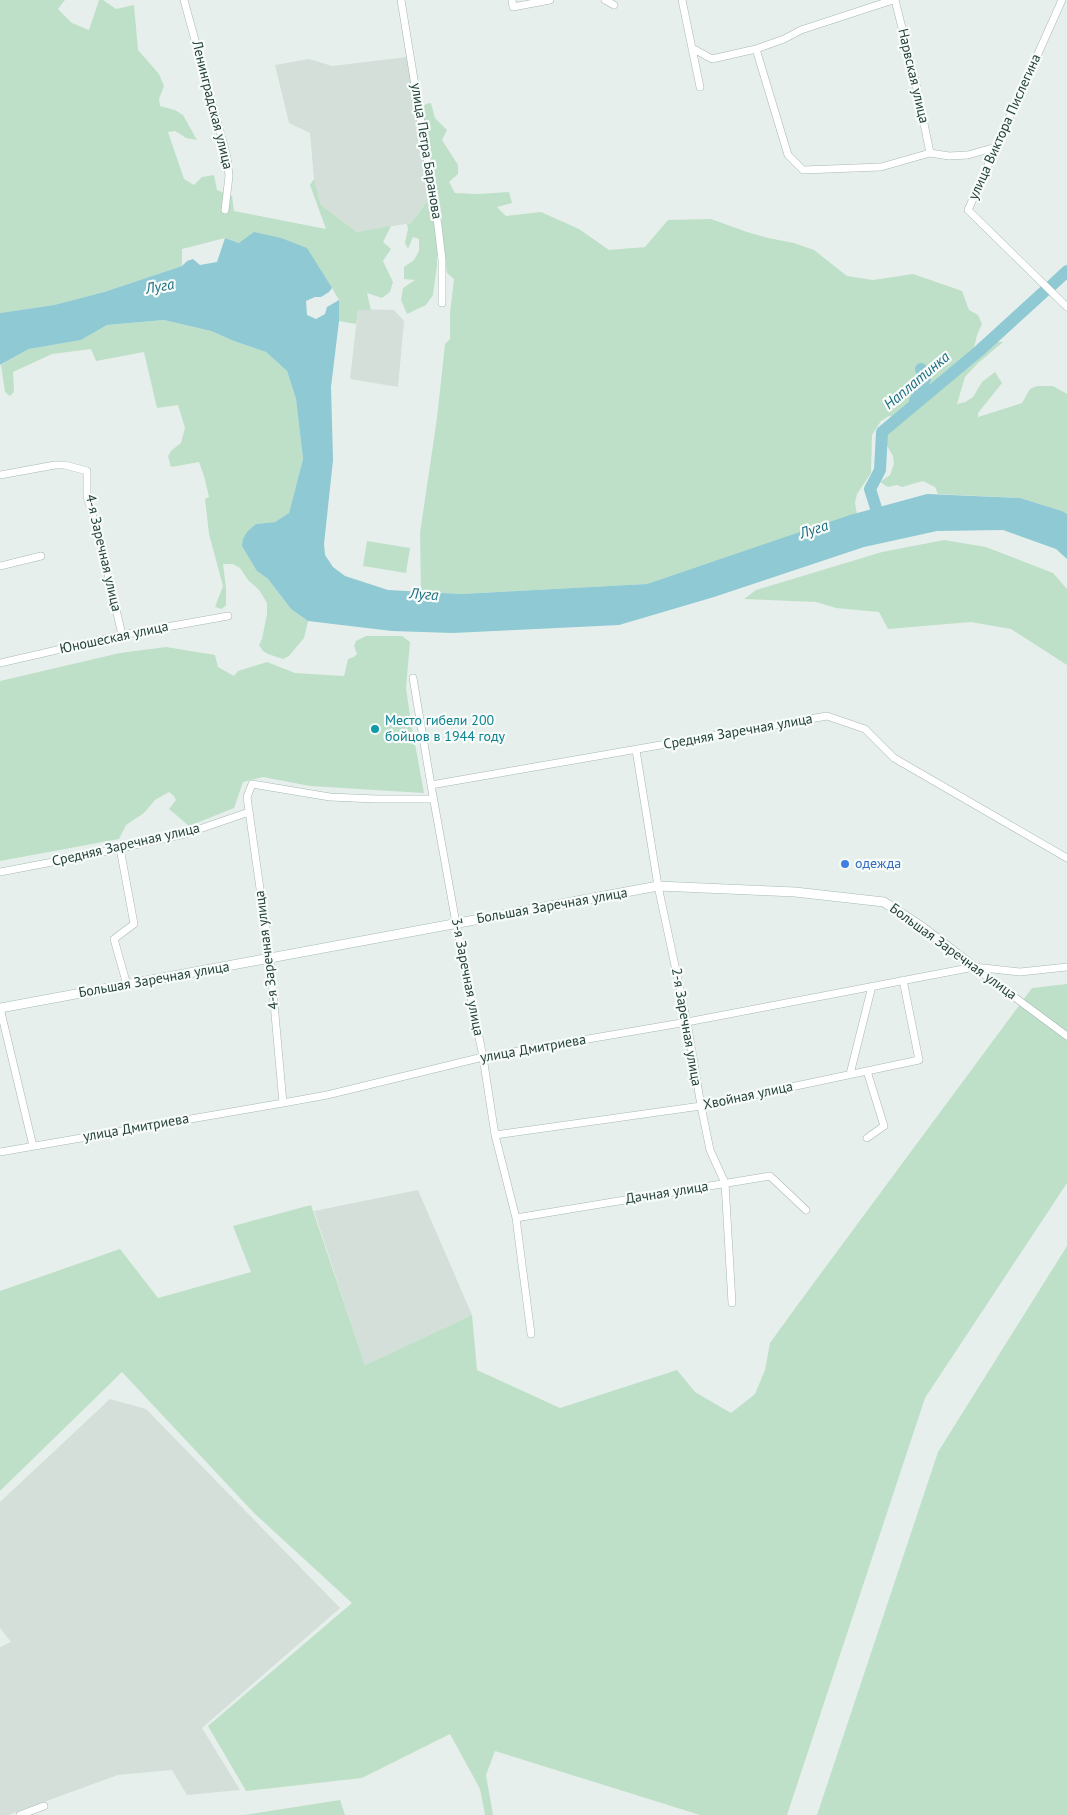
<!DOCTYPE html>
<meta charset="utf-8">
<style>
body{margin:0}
canvas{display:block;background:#e6efeb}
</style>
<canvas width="1067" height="1815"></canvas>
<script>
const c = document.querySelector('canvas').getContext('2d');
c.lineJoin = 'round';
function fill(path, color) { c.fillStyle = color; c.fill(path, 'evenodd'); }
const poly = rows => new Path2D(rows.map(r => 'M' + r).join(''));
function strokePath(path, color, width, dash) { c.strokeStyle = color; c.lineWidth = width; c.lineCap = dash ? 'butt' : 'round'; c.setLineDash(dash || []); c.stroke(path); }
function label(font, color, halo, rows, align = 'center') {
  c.font = font + ' "PT Sans",sans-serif'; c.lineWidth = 4.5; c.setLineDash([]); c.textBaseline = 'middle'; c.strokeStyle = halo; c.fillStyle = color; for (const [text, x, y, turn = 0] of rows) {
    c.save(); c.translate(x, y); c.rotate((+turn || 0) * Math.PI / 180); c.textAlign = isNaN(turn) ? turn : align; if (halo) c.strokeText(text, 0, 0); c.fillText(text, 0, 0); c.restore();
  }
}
fill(poly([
 [407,57,431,196,411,223,357,232,321,205,314,179,310,133,289,123,275,65,309,59,332,66],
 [358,309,394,310,404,321,398,387,350,379],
 [418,1190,472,1315,365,1365,314,1211],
 [110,1399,146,1409,340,1608,202,1728,240,1790,187,1795,172,1770,118,1775,8,1815,0,1815,0,1647,11,1642,0,1628,0,1502]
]), '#d4dfda');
fill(poly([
 [0,0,65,0,58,9,72,23,89,30,99,0,103,0,116,9,134,5,138,50,159,74,164,86,159,99,160,106,175,110,183,115,197,140,186,138,175,131,168,132,184,179,194,185,202,177,214,175,217,190,232,196,234,211,326,229,310,185,314,179,321,205,357,232,391,226,383,242,391,249,383,261,393,282,390,292,382,298,367,293,371,310,358,310,356,324,339,321,339,300,332,288,239,243,225,238,182,249,182,266,104,292,54,305,0,313],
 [431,103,435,118,447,130,442,140,458,165,458,174,449,182,455,193,478,194,509,192,512,203,497,207,506,216,541,212,579,229,609,250,645,247,668,220,711,219,747,232,768,238,794,243,814,250,847,276,873,280,913,274,962,291,969,310,978,315,982,324,977,335,973,352,984,341,1003,342,977,364,965,377,957,404,965,402,973,397,982,382,995,372,1002,383,978,413,978,417,1022,403,1030,389,1037,386,1053,386,1067,394,1067,514,1062,511,1020,498,938,494,935,487,923,481,902,487,897,485,888,487,880,482,890,475,894,464,893,456,886,444,886,437,900,419,889,416,881,421,872,435,871,473,857,494,855,503,857,514,647,584,461,594,421,592,420,533,437,418,445,344,450,339,450,313,454,279,447,273,443,245,441,212,424,118,423,107,426,104],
 [431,196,437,243,437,265,433,295,426,305,407,314,401,300,403,288,415,280,404,279,404,267,414,260,419,251,419,239,413,237,408,249,405,243,408,229,407,224,411,223],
 [164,320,211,331,234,341,266,352,287,371,296,399,303,459,289,513,275,522,256,524,257,571,268,579,291,609,308,621,304,638,289,656,283,659,268,654,263,651,259,645,262,639,267,614,267,603,259,590,248,580,240,568,233,564,223,564,226,588,226,605,222,609,215,607,223,586,209,534,205,499,209,497,204,476,199,462,171,467,168,456,172,450,181,443,185,428,178,405,157,408,144,352,96,361,91,349,52,354,13,372,14,392,10,396,5,392,1,365,29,349,81,340,107,325],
 [944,540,986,547,1053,573,1067,589,1067,665,1011,629,971,622,888,629,879,612,836,608,816,602,744,599,756,590,882,552],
 [367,541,410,548,406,573,363,566],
 [366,636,402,636,410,642,406,688,411,722,424,793,310,786,263,777,243,782,234,808,189,826,169,809,176,800,174,796,169,792,155,800,144,813,126,825,119,839,0,861,0,681,120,653,166,647,215,655,218,667,234,676,238,671,267,662,295,673,344,676,348,659,354,657,357,654,354,646,356,641],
 [1067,984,1067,1183,925,1398,787,1815,700,1815,495,1751,486,1775,493,1815,485,1815,480,1789,450,1734,362,1778,246,1791,208,1726,352,1603,254,1513,122,1372,0,1491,0,1291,120,1249,158,1298,251,1272,233,1226,311,1205,365,1365,472,1315,477,1370,560,1408,677,1370,695,1392,731,1413,755,1394,765,1370,770,1343,796,1307,1032,988],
 [1067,1246,1067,1815,817,1815,938,1452],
 [340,1800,345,1815,244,1815]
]), '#bfe0c8');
fill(poly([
 [254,232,281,238,307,248,332,288,329,292,321,297,315,297,306,301,307,315,316,319,325,314,327,307,339,300,339,321,331,387,333,460,324,544,325,555,333,567,345,576,388,590,461,594,647,584,850,515,927,494,1020,498,1062,511,1067,514,1067,559,1056,549,1003,530,937,531,864,547,714,597,619,625,453,633,392,631,308,621,291,609,268,579,257,571,242,546,243,539,247,532,256,524,275,522,289,513,303,459,296,399,287,371,266,352,234,341,211,331,164,320,107,325,81,340,29,349,0,365,0,313,54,305,104,292,182,266,187,261,193,259,200,265,217,262,225,238,239,243]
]), '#8ec9d4');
strokePath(poly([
 [1050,287,1067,271],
 [915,401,925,379,921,369],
 [881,524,870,489,880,470,882,432,979,351,1047,289]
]), '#8ec9d4', 12);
const street = poly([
 [184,0,227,157,229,176,225,210],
 [401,0,438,226,442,260,442,303],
 [512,0,513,7,550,0],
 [605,0,614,5],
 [682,0,700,87],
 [895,0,916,84,930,153],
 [1062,0,968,210,1067,307],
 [692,48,712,59,756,49,784,39,801,30,893,0],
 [756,49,788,155,803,170,881,167,930,153,949,156,968,155,996,147],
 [0,475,55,465,65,465,87,471,87,496,101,544,122,635],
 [0,566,41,556],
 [0,663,122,635,228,616],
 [413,678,431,785,456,923,483,1057,495,1135,516,1218,531,1334],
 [636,750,658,886,687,1022,701,1106,710,1150,725,1183,732,1303],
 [431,785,827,716,865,729,894,758,1067,858],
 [120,848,134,924,114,939,127,985],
 [0,872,89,855,185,834,249,812],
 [974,967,1067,1036],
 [0,1008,33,1146],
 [867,1071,884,1126,867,1138],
 [850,1074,872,986],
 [283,1103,270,959,247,797,252,784,330,797,376,799,433,799],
 [495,1135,701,1106,919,1060,903,980],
 [0,1152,283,1103,327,1095,483,1057,687,1022,974,967,1020,972,1067,967],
 [516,1218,770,1176,806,1210],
 [20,1815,44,1806]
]);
const secondary = poly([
 [0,1008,658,886,795,892,884,902,922,927,974,967]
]);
strokePath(street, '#a8b8b2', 8);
strokePath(secondary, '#a4bbb3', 10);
strokePath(street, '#fff', 7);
strokePath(secondary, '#fff', 9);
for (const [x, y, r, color] of [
 [375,729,5,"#0f9aa8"],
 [845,864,5,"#3f7fe0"]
]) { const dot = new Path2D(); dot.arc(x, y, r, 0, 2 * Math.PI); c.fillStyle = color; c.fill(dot); strokePath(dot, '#f7fbf9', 2); }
label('14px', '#24423a', '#f7fbf9', [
 ["Нарвская улица",913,76,77],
 ["Ленинградская улица",212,105,76],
 ["улица Виктора Пислегина",1005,127,-66],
 ["улица Петра Баранова",426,151,81],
 ["4-я Заречная улица",103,553,77],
 ["Юношеская улица",114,638,-12],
 ["Средняя Заречная улица",738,732,-10],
 ["Средняя Заречная улица",126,845,-13],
 ["Большая Заречная улица",552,906,-10],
 ["4-я Заречная улица",267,950,-97],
 ["Большая Заречная улица",953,952,36],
 ["3-я Заречная улица",467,977,79],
 ["Большая Заречная улица",154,980,-10],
 ["2-я Заречная улица",686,1027,80],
 ["улица Дмитриева",533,1049,-10],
 ["Хвойная улица",748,1096,-12],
 ["улица Дмитриева",136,1128,-10],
 ["Дачная улица",667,1193,-9]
]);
label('14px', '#0d838f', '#f7fbf9', [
 ["Место гибели 200",385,721],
 ["бойцов в 1944 году",385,737]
], 'left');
label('14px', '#366cbe', '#f7fbf9', [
 ["одежда",855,864]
], 'left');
label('italic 15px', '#1c6f80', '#f7fbf9', [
 ["Луга",160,287,-10],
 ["Наплатинка",917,381,-40],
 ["Луга",814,530,-18],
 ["Луга",424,595,4]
]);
</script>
